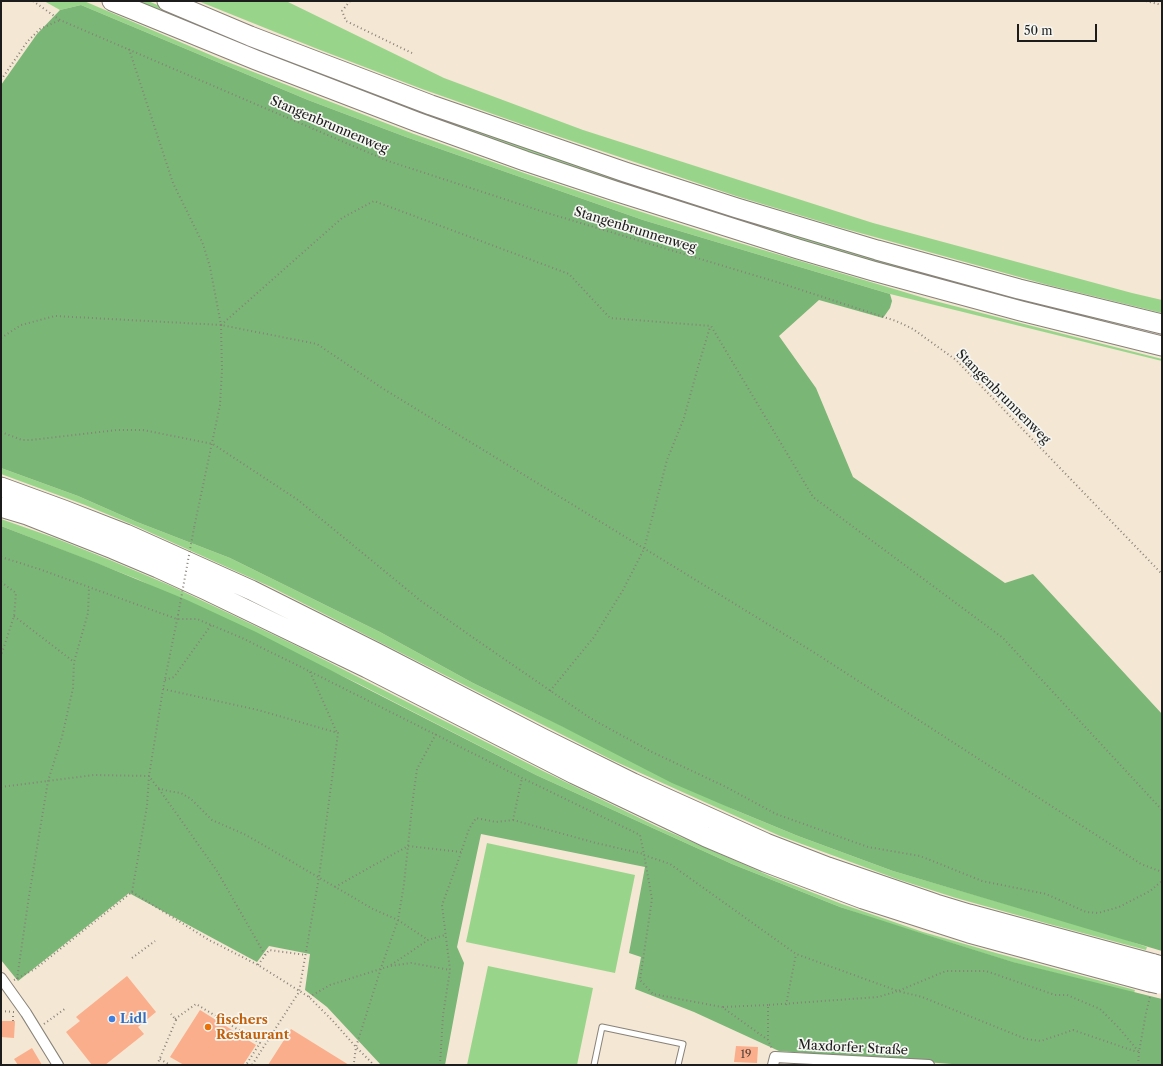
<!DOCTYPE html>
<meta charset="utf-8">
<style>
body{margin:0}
#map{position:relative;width:1163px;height:1066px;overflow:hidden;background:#f4e7d4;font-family:"Libre Caslon Text",serif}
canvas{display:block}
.frame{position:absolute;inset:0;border:2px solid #1c1c1c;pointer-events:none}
.scale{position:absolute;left:1017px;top:24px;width:80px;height:18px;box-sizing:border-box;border:2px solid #1c1c1c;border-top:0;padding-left:5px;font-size:12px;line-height:14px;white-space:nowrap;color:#1c1c1c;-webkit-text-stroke:3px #f6f6f2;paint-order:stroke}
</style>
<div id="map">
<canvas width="1163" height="1066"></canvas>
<div class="frame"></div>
<div class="scale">50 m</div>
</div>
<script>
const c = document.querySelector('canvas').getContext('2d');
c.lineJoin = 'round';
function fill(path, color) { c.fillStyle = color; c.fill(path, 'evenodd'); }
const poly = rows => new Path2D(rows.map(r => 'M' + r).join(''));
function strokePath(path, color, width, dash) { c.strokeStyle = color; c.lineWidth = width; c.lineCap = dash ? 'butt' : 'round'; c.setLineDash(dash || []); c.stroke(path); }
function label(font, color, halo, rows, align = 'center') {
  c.font = font + ' "Libre Caslon Text",serif'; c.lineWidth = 3.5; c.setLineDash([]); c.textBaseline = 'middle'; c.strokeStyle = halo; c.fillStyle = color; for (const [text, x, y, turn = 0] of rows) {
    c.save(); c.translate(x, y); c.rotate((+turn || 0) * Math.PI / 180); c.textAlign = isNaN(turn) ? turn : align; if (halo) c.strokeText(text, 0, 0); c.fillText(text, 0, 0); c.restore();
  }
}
fill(poly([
 [44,1,84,1,220,59,318,97,414,134,527,174,629,208,723,238,931,300,1028,325,1162,359,1162,361,890,294,643,220,406,137,308,100,81,5,60,10],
 [131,1,148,1,215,29,1048,304,1047,307,1045,310,766,232,440,123],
 [198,1,286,1,444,78,583,130,873,223,1132,293,1162,300,1162,313,1048,285,947,257,842,228,739,197,521,124,422,89,315,48],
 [1,468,78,496,137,522,230,558,380,632,473,683,735,810,798,836,893,871,1118,937,1147,947,1146,950,1049,924,956,898,897,879,780,836,669,786,612,760,271,587,138,527,85,505,1,474],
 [1,519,55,538,110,560,169,585,222,610,301,648,543,771,658,827,770,876,842,904,923,932,996,953,1135,990,1134,993,1012,962,881,921,840,907,732,864,536,775,359,684,137,579,1,526],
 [487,843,635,875,615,973,466,942],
 [488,966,593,988,577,1065,467,1065]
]), '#98d58a');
fill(poly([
 [81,5,308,100,406,137,643,220,890,294,892,301,890,308,883,318,819,300,779,336,816,388,853,477,1005,583,1033,574,1162,714,1162,951,893,871,798,836,735,810,672,783,563,727,473,683,380,632,230,558,137,522,78,496,1,468,1,85,37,34,60,10],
 [1,526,97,563,187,600,256,632,536,775,732,864,840,907,930,936,1013,962,1162,999,1162,1065,965,1065,779,1051,694,1012,635,989,641,957,629,953,645,867,481,834,457,947,464,963,445,1065,381,1065,327,1007,305,990,310,954,269,946,257,962,129,893,18,981,1,960]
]), '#7ab676');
fill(poly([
 [127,976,156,1012,138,1027,144,1034,105,1065,92,1065,66,1032,80,1021,76,1017],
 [200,1010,256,1045,243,1065,184,1065,170,1057],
 [1,1021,15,1021,14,1038,1,1037],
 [291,1029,349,1065,268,1065],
 [736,1046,758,1047,757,1063,734,1062],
 [32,1048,42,1065,18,1065,14,1059]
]), '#faae8b');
const lane = poly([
 [594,1065,602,1027,683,1044,678,1065]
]);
const street = poly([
 [1,978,26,1013,58,1065],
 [773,1065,775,1057,929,1065]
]);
const highway = poly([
 [112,1,256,60,417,122,525,161,615,191,798,249,873,271,1021,311,1162,346],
 [167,1,250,36,431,105,625,172,737,208,877,250,1019,289,1162,324],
 [1,487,64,510,126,534,251,590,377,653,542,738,633,783,668,799,766,843,828,867,936,904,969,914,1154,964],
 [1,507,27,515,113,549,158,568,206,590,367,668,574,774,706,837,765,862,863,899,969,933,1150,982]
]);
strokePath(lane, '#888278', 7);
strokePath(street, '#888278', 12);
strokePath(highway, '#888278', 21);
strokePath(poly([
 [33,1,60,20,388,161,544,212,780,283,896,321,913,329,956,360,1162,574],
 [350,1,342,11,346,21,412,53],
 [1146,1,1162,5],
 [129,49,173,183,203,244,210,267,221,325,222,370,220,405,194,528],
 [1,80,27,42,40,29,60,20],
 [221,325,342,218,374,201,569,274,610,318,711,326,813,497,1003,638,1162,810],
 [1,338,21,325,55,316,221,325,317,344,382,388,815,653,1141,864,1162,872],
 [1,432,22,440,31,440,117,430,143,430,213,444,298,500,421,601,478,641,590,718,652,752,726,787,776,814,868,847,920,856,982,881,1046,894,1086,912,1098,913,1119,907,1150,891,1162,881],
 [1,557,39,569,177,619,197,619,242,638,309,671,522,778,640,835,644,854],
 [1,582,16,593,14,616,1,656],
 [14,616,74,662],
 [310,672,337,733],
 [165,680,174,677,211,625],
 [163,689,258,710,338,733,319,877,299,992,252,1065],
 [550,691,594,637,623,590,644,549,667,460,684,418,698,367,710,327],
 [1,787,94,775,149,776,158,788,168,791,181,793,191,799,212,820,246,835,373,909,398,920,428,940],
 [159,789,217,871,265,955],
 [513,820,596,843,644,854,652,899,640,980,653,994,722,1007,768,1040,772,1049],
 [644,855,670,864,796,954,898,991,946,971,986,971,1055,995,1067,995,1100,1009,1119,1028,1139,1052],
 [335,887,408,846,461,852],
 [132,892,209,940,258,965,309,997,332,1020,356,1047,374,1065],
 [132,958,155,941],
 [258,965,269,950,306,955],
 [391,965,428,940,445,935],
 [17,979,29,896,48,781,62,737,73,688,74,662,88,613,89,588],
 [14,980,35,969,132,892,147,806,149,776,163,689,178,615],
 [309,997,330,985,390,966,411,963,450,970],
 [786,1005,796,954],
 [723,1007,768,1005],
 [1,1011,14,1012],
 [175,1019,196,1004,260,1043,246,1065],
 [13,1021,13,1013],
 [44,1024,66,1008],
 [768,1040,768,1005,878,997,898,991,922,997,1026,1039,1041,1041,1073,1030,1137,1052],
 [160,1059,170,1065],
 [354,1062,356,1047,381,968,398,920,404,884,413,798,417,769,436,734],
 [157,1065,176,1020,171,1014],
 [440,1065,443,1015,450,970,442,905,456,867,469,829,476,818,496,822,513,820,522,778],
 [1138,1065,1139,1052,1146,1013,1150,997]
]), '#888278', 2, [1, 3]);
strokePath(lane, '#fff', 5);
strokePath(street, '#fff', 10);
strokePath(highway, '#fff', 19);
const highwayBridge = poly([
 [1154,964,1162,966],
 [1150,982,1159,984]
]);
strokePath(highwayBridge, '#888278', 21, []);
strokePath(poly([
 [178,615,194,528]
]), '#888278', 2, [1, 3]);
strokePath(highwayBridge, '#fff', 19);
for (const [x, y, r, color] of [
 [112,1019,4,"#3f7fe0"],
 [208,1027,4,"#e8710a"]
]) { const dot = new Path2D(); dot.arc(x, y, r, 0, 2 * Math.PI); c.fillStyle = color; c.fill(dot); strokePath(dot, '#f6f6f2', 1.5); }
label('11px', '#544038', null, [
 ["19",746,1055]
]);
label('13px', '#1c1c1c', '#f6f6f2', [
 ["Stangenbrunnenweg",329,125,23],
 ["Stangenbrunnenweg",635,230,17],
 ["Stangenbrunnenweg",1003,397,45],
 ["Maxdorfer Straße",853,1048,3]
]);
label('bold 13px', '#366cbe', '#f6f6f2', [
 ["Lidl",120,1019]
], 'left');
label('bold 13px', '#c56008', '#f6f6f2', [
 ["fischers",216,1020],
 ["Restaurant",216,1035]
], 'left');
</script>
